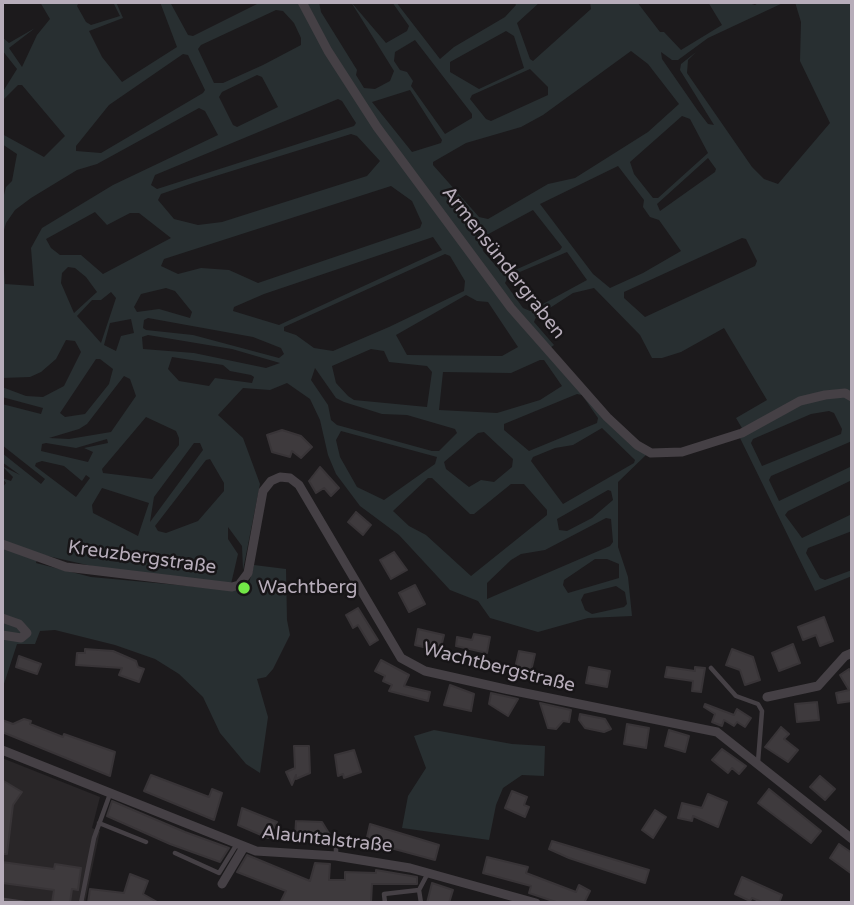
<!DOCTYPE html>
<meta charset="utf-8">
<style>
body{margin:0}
#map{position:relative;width:854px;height:905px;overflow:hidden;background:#1c1a1c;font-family:"Varela Round",sans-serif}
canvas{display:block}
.frame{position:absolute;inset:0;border:4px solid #b7adba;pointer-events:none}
</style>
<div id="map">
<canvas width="854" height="905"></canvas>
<div class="frame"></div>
</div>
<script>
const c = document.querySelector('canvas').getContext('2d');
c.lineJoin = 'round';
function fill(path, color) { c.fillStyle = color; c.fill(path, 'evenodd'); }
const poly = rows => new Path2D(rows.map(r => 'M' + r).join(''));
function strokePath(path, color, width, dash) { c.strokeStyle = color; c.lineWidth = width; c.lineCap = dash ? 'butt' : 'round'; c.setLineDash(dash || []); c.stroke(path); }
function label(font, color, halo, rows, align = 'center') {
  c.font = font + ' "Varela Round",sans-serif'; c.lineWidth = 5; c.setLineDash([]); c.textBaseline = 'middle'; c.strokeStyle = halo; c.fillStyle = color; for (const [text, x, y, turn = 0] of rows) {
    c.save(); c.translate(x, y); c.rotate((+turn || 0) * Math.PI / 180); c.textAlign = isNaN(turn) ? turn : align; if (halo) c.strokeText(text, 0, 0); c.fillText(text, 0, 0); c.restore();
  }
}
fill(poly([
 [2,758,100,797,92,828,100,831,85,903,2,903]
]), '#292628');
fill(poly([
 [40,2,79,2,77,6,86,22,91,25,120,16,113,2,116,2,123,18,89,31,102,57,122,82,177,47,160,2,170,2,188,35,193,36,261,2,299,2,326,51,509,310,542,349,647,454,618,482,618,547,628,577,632,616,588,618,538,632,490,618,478,601,450,590,399,535,360,506,336,474,328,455,320,420,310,399,287,383,270,390,243,388,218,415,243,438,260,484,243,570,242,546,228,527,228,539,238,554,231,584,109,570,39,554,36,563,91,577,232,590,249,583,254,565,286,569,287,620,290,635,273,669,266,677,257,679,268,717,260,773,246,764,220,733,203,697,179,674,155,659,115,645,55,630,40,631,35,644,17,644,2,690,2,488,6,483,2,478,11,481,13,477,2,466,20,475,2,462,2,453,41,484,45,479,2,445,2,404,41,414,43,408,2,397,2,387,26,396,43,397,64,386,81,352,75,341,66,340,56,359,41,372,30,377,2,378,2,241,5,284,34,286,31,248,42,228,113,185,218,135,205,111,199,108,97,164,77,170,31,198,15,210,6,223,2,237,2,203,6,187,12,181,17,154,2,144,2,134,44,157,65,136,22,85,18,85,2,101,2,93,17,69,2,50,2,37,9,43,35,28,9,48,22,67,37,35,50,19],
 [276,10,283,11,294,23,301,38,301,45,263,65,223,83,214,83,198,49,201,45],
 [183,54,188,55,205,90,203,93,101,153,76,151,76,146,109,105],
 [257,75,262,77,278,107,237,127,233,125,219,97,222,92],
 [338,99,342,101,356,123,354,126,157,189,151,185,155,175],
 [351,134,357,136,380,161,367,176,222,222,198,225,174,219,158,200,161,194,193,183],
 [391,186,412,201,422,223,420,228,258,283,229,270,201,268,178,274,161,266,164,259],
 [95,212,107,225,130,213,139,213,171,238,103,274,81,255,60,255,51,248,46,239],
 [433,237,442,250,279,325,233,311,234,307,264,294],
 [445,254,450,256,465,281,464,291,389,327,333,351,314,348,296,335,284,331,284,327],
 [68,267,75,268,86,277,97,292,74,313,61,283,62,273],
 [166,288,175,291,192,312,190,318,159,309,137,312,134,307,141,294],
 [111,292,116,298,101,343,77,316,92,300,101,300],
 [466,295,477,301,488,302,518,347,502,356,407,355,396,335],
 [148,318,253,337,281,348,284,354,279,358,193,335,146,330,143,328,144,320],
 [131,319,134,333,121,336,116,351,104,345,110,323],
 [148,335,232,349,280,363,266,368,194,353,143,349,142,337],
 [371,349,384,351,389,362,427,366,432,372,427,407,354,400,348,396,336,383,332,366],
 [172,357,223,365,230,371,251,375,254,377,252,383,215,378,209,386,179,381,168,369],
 [96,359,100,359,113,369,109,384,85,414,65,417,60,413],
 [540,360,544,360,562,386,540,400,497,413,439,410,443,372,511,373],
 [315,368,336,398,344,402,382,414,407,415,455,429,457,433,439,451,432,451,337,425,331,420,328,405,311,380],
 [124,376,130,379,136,396,111,432,69,439,49,438,79,429,87,424],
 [577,394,582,395,598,418,597,423,529,451,504,430,504,424],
 [146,417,176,431,179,438,179,445,152,479,103,473,102,469],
 [602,428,635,460,634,463,563,504,531,461,533,457,555,448,573,445],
 [341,431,437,457,435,464,384,500,357,487,340,457,336,440],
 [484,432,513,459,512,467,494,482,481,480,469,487,446,469,444,462,478,433],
 [107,439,108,443,84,448,93,452,88,462,41,451,42,444,46,443,76,448],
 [194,443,200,443,203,450,150,522,154,497],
 [210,459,224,483,224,491,198,521,166,533,158,531,155,526,206,460],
 [42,461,64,466,82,481,86,475,90,478,76,497,35,466,36,463],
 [428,478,432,478,470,514,474,514,511,484,524,484,547,510,547,515,471,576,426,535,409,526,393,511],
 [102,488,149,503,138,536,93,513,92,505],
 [608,490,611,491,613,500,592,518,567,531,559,530,557,519],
 [606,518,611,519,613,542,610,546,487,599,487,583,511,560,521,554,545,550],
 [595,559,607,559,619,564,619,578,568,593,563,585,564,580],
 [616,586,625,592,627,604,624,607,592,614,585,610,581,600,584,594],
 [305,2,319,2,321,12,357,70,356,75,364,88,375,89,390,81,394,71,351,2,386,43,407,31,409,26,392,2,396,2,440,59,454,47,505,17,516,5,514,2,540,2,517,23,530,59,533,61,591,9,590,2,637,2,660,32,664,32,681,50,722,25,708,2,745,2,755,5,760,2,785,2,708,38,678,60,672,60,661,52,662,59,698,111,708,124,714,125,680,70,681,64,696,52,688,60,687,73,752,167,764,179,778,184,830,123,800,61,801,22,795,2,852,2,852,441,771,476,769,480,779,501,852,466,852,480,788,511,785,515,802,538,852,514,852,531,808,548,806,553,820,578,825,580,852,570,852,576,815,591,740,438,746,435,736,418,767,400,724,328,681,352,662,358,652,358,640,335,594,288,573,293,536,317,534,322,554,345,550,348,529,326,379,126,330,50],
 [506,31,514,36,524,68,479,89,450,72,450,62],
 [415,40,472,114,472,118,445,134,411,86,413,81,407,72,400,70,394,61,395,52],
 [631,51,648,64,679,104,648,132,575,178,548,184,488,219,479,217,433,165,433,162,466,143,521,127,543,115],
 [530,69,548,87,548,95,491,121,486,119,470,99,472,95],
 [410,90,442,140,441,143,412,152,372,102],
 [682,116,690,119,708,153,658,198,653,198,634,174,630,162],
 [708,158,716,169,715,172,660,211,657,204],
 [618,166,644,200,643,207,650,217,659,220,681,251,643,273,610,288,593,274,540,204],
 [533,210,562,247,560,250,506,274,501,272,483,251,481,238],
 [742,238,746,239,757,261,755,266,645,317,624,298,624,292],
 [567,252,587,280,530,311,523,308,505,283,508,277],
 [829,411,834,413,842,429,841,434,762,466,751,443,753,439,811,414],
 [434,730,512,744,545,746,544,776,522,775,503,788,496,805,489,840,402,828,408,796,426,768,414,736]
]), '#282f31');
const building = poly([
 [282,430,301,436,312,447,301,458,292,451,290,457,272,452,267,435,282,430],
 [320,467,339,488,331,496,324,488,316,493,309,481,320,467],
 [356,512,371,525,363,535,348,522,356,512],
 [394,552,407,570,391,579,380,560,394,552],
 [415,585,425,604,409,612,399,593,415,585],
 [358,608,378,640,370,645,358,625,353,628,346,615,358,608],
 [824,617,833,641,820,646,816,635,803,640,798,627,824,617],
 [418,629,444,635,440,651,415,645,418,629],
 [474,634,490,637,487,653,456,646,457,637,472,640,474,634],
 [793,644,800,663,779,671,772,653,793,644],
 [85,649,113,651,136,661,138,667,144,669,139,682,119,675,122,668,76,665,77,653,85,653,85,649],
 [732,649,753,657,760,680,745,685,740,670,726,665,732,649],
 [519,651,535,654,531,671,515,668,519,651],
 [19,656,41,664,37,674,16,667,19,656],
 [381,660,409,675,404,686,430,692,428,701,389,691,392,685,383,681,385,676,375,671,381,660],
 [589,667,610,671,607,687,586,683,589,667],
 [667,667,695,671,695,667,705,668,701,692,692,691,693,681,665,677,667,667],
 [849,669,852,674,852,701,838,703,836,693,849,690,840,675,849,669],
 [450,685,474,694,471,711,444,705,450,685],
 [491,693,518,699,508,716,489,704,491,693],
 [817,702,819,720,797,722,795,704,817,702],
 [540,703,571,710,569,722,563,721,556,729,548,728,540,703],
 [705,704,734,715,737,709,751,718,745,727,737,722,734,726,724,720,722,726,712,722,715,714,704,707,705,704],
 [580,714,605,719,611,729,604,732,585,728,579,720,580,714],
 [24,719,31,721,30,724,63,737,64,734,115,752,110,776,2,732,2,720,13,724,24,719],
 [627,724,649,728,646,748,624,744,627,724],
 [781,727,789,734,784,739,798,750,788,762,765,747,781,727],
 [669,730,689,736,685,752,665,746,669,730],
 [294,746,309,746,310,773,296,779,296,775,292,785,286,772,295,768,294,746],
 [722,749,746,766,739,774,732,768,728,773,712,760,722,749],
 [354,750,361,772,344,778,343,774,338,776,335,755,354,750],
 [151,775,209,797,212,789,222,793,214,820,144,791,151,775],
 [820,776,835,789,825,800,810,787,820,776],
 [2,780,22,792,13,805,7,854,2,854,2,780],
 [769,789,821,831,811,843,758,803,769,789],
 [512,791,527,797,524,805,529,807,525,817,505,808,512,791],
 [708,794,727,802,718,827,693,816,692,821,678,818,682,803,702,808,708,794],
 [112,801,185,832,229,848,220,862,170,844,107,816,112,801],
 [242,808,277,822,268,838,238,825,242,808],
 [655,810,666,817,653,838,642,830,655,810],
 [296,821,322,822,330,835,310,834,309,839,295,838,296,821],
 [370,824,439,845,435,860,387,847,386,850,365,846,370,824],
 [552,841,649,870,645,883,569,858,549,849,552,841],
 [839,844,852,853,852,874,830,858,839,844],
 [247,855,310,881,315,863,330,864,329,880,345,880,345,872,376,873,376,870,417,877,417,884,372,884,371,903,280,903,286,891,237,872,247,855],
 [487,857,528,867,526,873,576,892,579,885,590,891,584,903,559,903,529,893,531,886,483,873,487,857],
 [2,862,54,869,55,864,81,868,78,890,72,889,70,903,52,903,54,890,2,883,2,862],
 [130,874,148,881,143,894,159,903,88,903,90,889,124,893,130,874],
 [742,877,782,895,779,903,764,903,752,898,750,901,735,894,742,877],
 [432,883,453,890,449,903,427,903,432,883]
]);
fill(building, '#3e3a3d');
strokePath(building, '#383437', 2);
strokePath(poly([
 [711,668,736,696,758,704,762,711,758,762],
 [99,823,146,842],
 [175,853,219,873,237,844],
 [336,855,336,838],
 [4,900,24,903],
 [81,903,94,838,110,794],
 [385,903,384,894,419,890],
 [421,903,419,890,428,873]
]), '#454045', 4.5);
strokePath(poly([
 [302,2,328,51,377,127,511,308,607,417,637,445,651,453,682,452,742,433,800,401,825,395,845,393,852,397],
 [2,544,66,567,232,587,239,585,248,573,263,491,271,481,280,477,290,478,299,485,401,658,425,671,505,689,717,732,852,839],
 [2,618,19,624,27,633,21,638,2,635],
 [767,697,818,686,845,656,852,653],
 [2,750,256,851,336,856,410,868,536,903],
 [222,884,244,847]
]), '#454045', 9);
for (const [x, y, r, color] of [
 [244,588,7,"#72e647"]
]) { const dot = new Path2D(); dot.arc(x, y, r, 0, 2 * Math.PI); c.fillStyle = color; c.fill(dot); strokePath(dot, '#171517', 2.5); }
label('19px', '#b7adba', '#171517', [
 ["Armensündergraben",503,263,52],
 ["Kreuzbergstraße",142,558,8],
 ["Wachtbergstraße",499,668,14],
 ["Alauntalstraße",327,840,6]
]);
label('19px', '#b7adba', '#171517', [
 ["Wachtberg",258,588]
], 'left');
</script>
